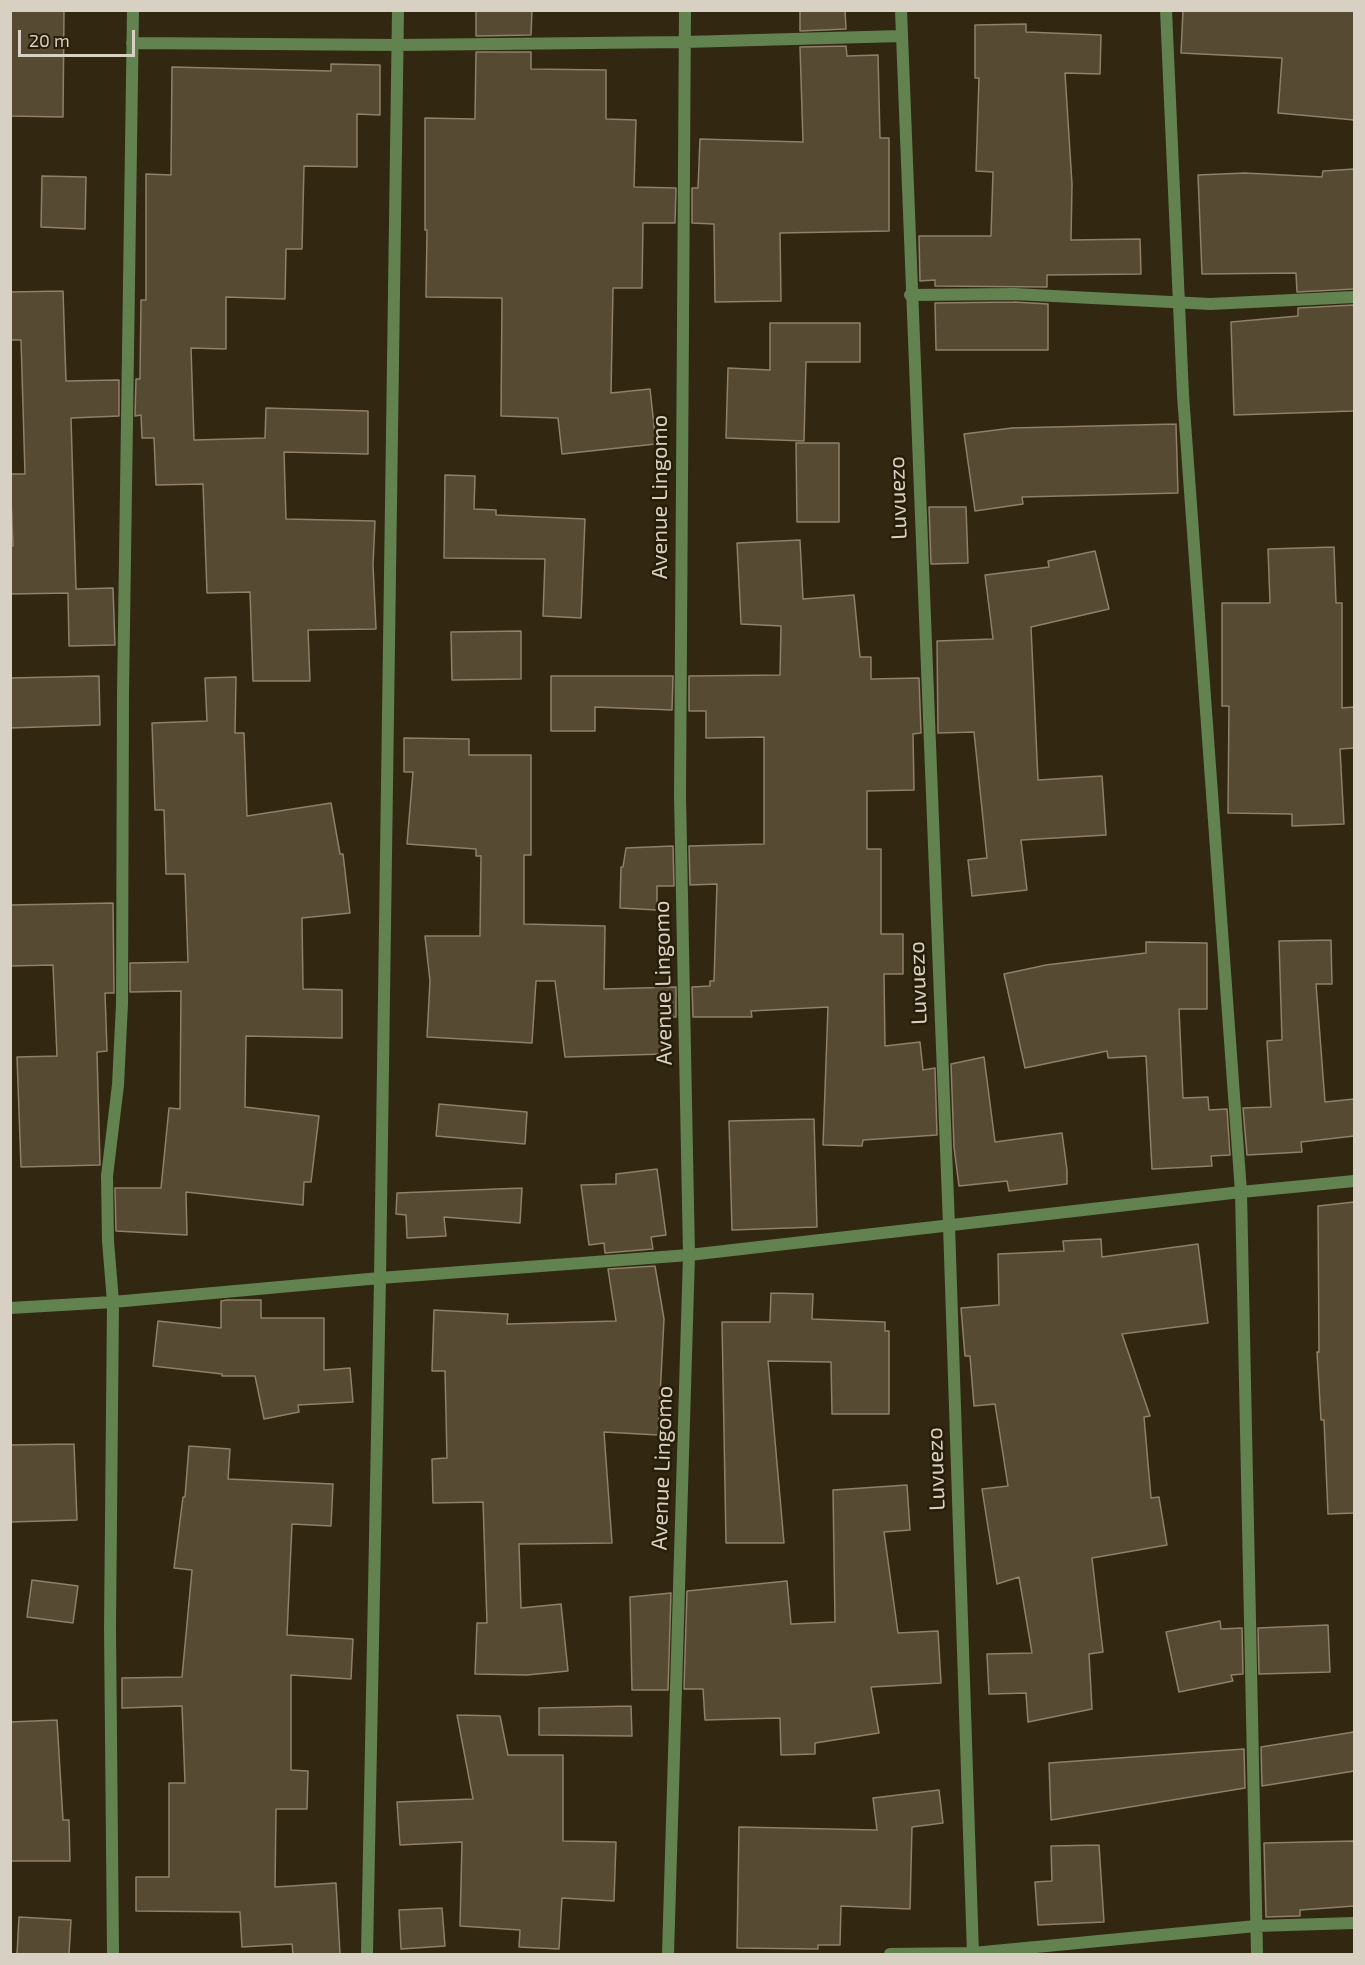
<!DOCTYPE html>
<style>
body{margin:0}
#map{position:relative;width:1365px;height:1965px;overflow:hidden;background:#322711;font-family:"Exo 2",sans-serif}
canvas{display:block}
.frame{position:absolute;inset:0;border:12px solid #d7d0c3;pointer-events:none}
.scale{position:absolute;left:18px;top:30px;width:117px;height:27px;box-sizing:border-box;border:3px solid #d7d0c3;border-top:0;padding-left:8px;font-size:18px;line-height:21px;white-space:nowrap;color:#d7d0c3;-webkit-text-stroke:4px #281d07;paint-order:stroke}
</style>
<div id="map">
<canvas width="1365" height="1965"></canvas>
<div class="frame"></div>
<div class="scale">20 m</div>
</div>
<script>
const c = document.querySelector('canvas').getContext('2d');
c.lineJoin = 'round';
function fill(path, color) { c.fillStyle = color; c.fill(path, 'evenodd'); }
const poly = rows => new Path2D(rows.map(r => 'M' + r).join(''));
function strokePath(path, color, width, dash) { c.strokeStyle = color; c.lineWidth = width; c.lineCap = dash ? 'butt' : 'round'; c.setLineDash(dash || []); c.stroke(path); }
function label(font, color, halo, rows, align = 'center') {
  c.font = font + ' "Exo 2",sans-serif'; c.lineWidth = 5; c.setLineDash([]); c.textBaseline = 'middle'; c.strokeStyle = halo; c.fillStyle = color; for (const [text, x, y, turn = 0] of rows) {
    c.save(); c.translate(x, y); c.rotate((+turn || 0) * Math.PI / 180); c.textAlign = isNaN(turn) ? turn : align; if (halo) c.strokeText(text, 0, 0); c.fillText(text, 0, 0); c.restore();
  }
}
const building = poly([
 [10,10,64,10,63,117,10,116,10,10],
 [476,10,532,10,531,35,476,36,476,10],
 [800,10,845,10,846,29,800,31,800,10],
 [1183,10,1354,10,1354,120,1278,113,1282,58,1181,53,1183,10],
 [1026,24,1026,32,1101,35,1100,74,1065,73,1072,184,1071,240,1140,239,1141,274,1047,275,1047,287,935,286,935,280,920,281,919,236,991,236,993,172,976,171,979,78,975,78,975,25,1026,24],
 [846,46,847,56,878,55,880,138,889,138,889,231,780,233,781,301,715,302,714,224,692,223,692,188,698,188,700,139,803,142,800,47,846,46],
 [476,52,531,52,531,69,606,70,606,119,636,120,634,187,676,188,675,223,643,223,642,288,613,288,611,393,650,389,656,444,562,454,558,418,501,416,502,298,426,297,427,230,425,230,425,118,475,119,476,52],
 [331,64,380,65,380,115,357,114,357,167,304,166,302,249,286,249,285,299,226,297,226,349,191,348,194,440,265,438,266,408,368,411,368,454,284,452,286,519,375,521,373,565,376,629,308,630,310,681,253,681,250,592,207,593,203,484,156,485,154,438,142,438,141,415,135,416,136,379,140,379,141,300,146,300,146,174,171,175,172,67,331,71,331,64],
 [1354,169,1354,289,1297,292,1296,273,1202,274,1198,175,1245,173,1322,177,1323,171,1354,169],
 [42,176,86,177,85,229,41,227,42,176],
 [63,291,66,381,119,380,119,416,71,418,76,589,113,588,115,645,69,646,68,593,10,594,10,546,13,546,10,474,25,474,21,340,10,340,10,292,63,291],
 [1014,302,1048,304,1048,350,936,350,935,303,1014,302],
 [1354,305,1354,411,1234,415,1231,322,1298,316,1298,308,1354,305],
 [770,323,860,323,860,362,806,362,804,441,726,438,728,368,770,370,770,323],
 [1176,424,1178,493,1022,497,1023,504,975,511,964,434,1012,428,1176,424],
 [796,443,839,443,839,522,797,522,796,443],
 [445,475,475,476,474,509,496,510,496,515,585,519,581,618,543,616,545,559,444,558,445,475],
 [929,507,966,507,968,563,931,564,929,507],
 [800,540,803,599,854,595,860,657,871,657,871,679,919,678,921,733,913,734,914,790,867,791,867,849,881,849,881,934,903,934,903,974,884,974,885,1046,920,1042,923,1070,935,1068,937,1135,863,1140,862,1146,823,1145,828,1007,751,1011,752,1017,693,1017,692,987,710,986,710,981,714,981,717,884,690,885,689,846,764,844,764,737,706,738,706,711,689,711,689,676,780,675,781,626,741,624,737,543,800,540],
 [1334,547,1336,603,1342,603,1342,708,1354,707,1354,748,1340,749,1344,824,1292,826,1292,814,1228,813,1229,706,1222,706,1222,603,1270,603,1268,549,1334,547],
 [1095,551,1109,609,1031,627,1038,780,1102,776,1106,835,1021,840,1027,890,972,896,968,860,987,858,974,732,938,733,937,641,993,639,985,575,1049,567,1048,561,1095,551],
 [521,631,521,679,452,680,451,632,521,631],
 [99,676,100,725,10,728,10,678,99,676],
 [551,676,673,676,672,710,595,707,595,731,551,731,551,676],
 [236,677,235,733,244,733,247,816,331,803,340,854,343,854,350,913,302,918,303,989,342,990,342,1038,246,1036,245,1107,319,1116,311,1182,304,1182,303,1205,186,1192,187,1235,116,1231,115,1188,161,1188,169,1108,180,1109,181,991,130,992,130,963,188,962,185,874,166,874,164,810,155,810,152,723,207,721,205,678,236,677],
 [404,738,469,739,469,755,531,755,531,855,524,855,524,924,605,926,604,989,676,987,676,1017,662,1017,663,1054,565,1057,555,981,536,981,532,1043,427,1037,430,981,425,936,480,936,481,856,476,856,476,849,407,844,413,772,404,772,404,738],
 [673,846,674,886,657,886,657,910,620,908,621,867,623,867,626,848,673,846],
 [113,903,114,993,105,993,107,1051,97,1052,100,1165,21,1167,17,1057,57,1056,53,965,10,966,10,905,113,903],
 [1331,940,1332,984,1316,984,1325,1102,1354,1099,1354,1136,1301,1142,1302,1152,1247,1155,1243,1108,1271,1107,1267,1041,1282,1040,1279,941,1331,940],
 [1146,942,1207,943,1207,1009,1179,1009,1183,1098,1208,1097,1209,1110,1227,1109,1230,1155,1211,1156,1212,1166,1152,1169,1146,1056,1108,1058,1107,1051,1025,1068,1004,974,1046,965,1146,953,1146,942],
 [984,1057,995,1142,1062,1133,1067,1170,1067,1184,1009,1191,1007,1181,959,1186,954,1147,951,1064,984,1057],
 [439,1104,527,1112,525,1144,436,1136,439,1104],
 [814,1119,817,1227,732,1230,729,1121,814,1119],
 [657,1169,666,1235,651,1237,653,1249,605,1253,604,1243,589,1245,581,1185,616,1184,616,1174,657,1169],
 [522,1188,520,1223,444,1217,446,1236,407,1238,406,1215,396,1214,397,1193,522,1188],
 [1354,1202,1354,1513,1328,1514,1324,1420,1321,1420,1317,1352,1319,1352,1318,1206,1354,1202],
 [1101,1239,1102,1257,1198,1244,1208,1323,1122,1334,1150,1416,1144,1417,1151,1498,1159,1497,1167,1545,1092,1558,1103,1652,1089,1654,1092,1709,1028,1722,1026,1693,989,1694,987,1654,1032,1653,1019,1577,997,1584,982,1489,1008,1486,995,1404,974,1406,970,1356,965,1356,961,1308,999,1305,998,1254,1064,1251,1063,1241,1101,1239],
 [655,1266,664,1319,658,1435,604,1432,612,1543,519,1544,521,1608,561,1604,568,1671,527,1675,475,1674,477,1623,487,1623,483,1502,433,1503,432,1459,447,1458,445,1371,432,1371,434,1310,508,1314,507,1324,616,1321,608,1269,655,1266],
 [771,1293,813,1294,812,1319,885,1322,885,1331,889,1331,889,1414,832,1414,831,1362,768,1361,784,1543,726,1543,722,1322,770,1322,771,1293],
 [227,1300,261,1300,261,1318,324,1318,324,1370,350,1368,353,1402,298,1405,299,1412,264,1419,255,1376,222,1376,222,1374,153,1366,158,1321,221,1328,221,1301,227,1300],
 [74,1444,77,1520,10,1522,10,1445,74,1444],
 [189,1446,230,1449,228,1479,333,1484,331,1526,292,1524,287,1635,353,1639,351,1679,291,1675,291,1770,308,1771,307,1809,276,1809,275,1887,336,1883,340,1954,293,1954,292,1944,242,1947,240,1912,136,1911,136,1877,169,1877,169,1783,185,1783,182,1706,122,1708,122,1678,182,1677,192,1570,174,1568,183,1497,185,1497,189,1446],
 [907,1485,910,1530,884,1532,898,1633,938,1631,941,1683,871,1687,879,1733,815,1743,815,1754,781,1755,780,1718,705,1720,703,1689,684,1689,687,1591,787,1581,791,1624,835,1622,833,1490,907,1485],
 [32,1580,78,1586,73,1623,27,1617,32,1580],
 [671,1593,668,1690,632,1690,630,1597,671,1593],
 [1220,1621,1221,1629,1242,1628,1243,1674,1231,1675,1233,1681,1179,1692,1166,1632,1220,1621],
 [1328,1625,1330,1672,1259,1674,1258,1628,1328,1625],
 [631,1706,632,1736,539,1735,539,1708,631,1706],
 [457,1715,500,1716,508,1755,563,1755,563,1841,616,1842,614,1901,562,1898,559,1949,519,1947,520,1930,460,1926,462,1842,400,1845,397,1802,473,1799,457,1715],
 [57,1720,63,1820,69,1820,70,1861,10,1861,10,1722,57,1720],
 [1354,1732,1354,1771,1262,1786,1261,1747,1354,1732],
 [1244,1749,1245,1788,1051,1820,1049,1763,1244,1749],
 [939,1790,943,1823,912,1827,910,1909,841,1906,840,1945,818,1945,818,1949,737,1948,739,1827,877,1830,873,1798,939,1790],
 [1354,1841,1354,1906,1300,1910,1300,1916,1266,1917,1264,1843,1354,1841],
 [1099,1845,1104,1922,1038,1925,1035,1882,1052,1881,1051,1846,1099,1845],
 [442,1908,445,1946,401,1949,399,1910,442,1908],
 [19,1917,71,1920,69,1954,17,1954,19,1917]
]);
fill(building, '#564a33');
strokePath(building, '#8e8168', 1.5);
strokePath(poly([
 [901,10,949,1225,973,1954],
 [1166,10,1183,395,1241,1192,1257,1954],
 [132,43,398,45,685,42,901,36],
 [910,295,1014,294,1210,304,1354,297],
 [10,1308,113,1302,380,1278,689,1255,1241,1192,1354,1181],
 [113,1954,110,1628,113,1302,108,1241,107,1176,118,1085,122,1004,123,694,133,10],
 [367,1954,380,1278,398,10],
 [668,1954,689,1255,680,795,685,10],
 [890,1954,973,1953,1256,1926,1354,1923]
]), '#62834f', 12);
label('22px', '#d7d0c3', '#281d07', [
 ["Avenue Lingomo",660,497,-90],
 ["Luvuezo",898,498,-92],
 ["Avenue Lingomo",663,983,-91],
 ["Luvuezo",918,983,-92],
 ["Avenue Lingomo",662,1468,-88],
 ["Luvuezo",936,1469,-92]
]);
</script>
